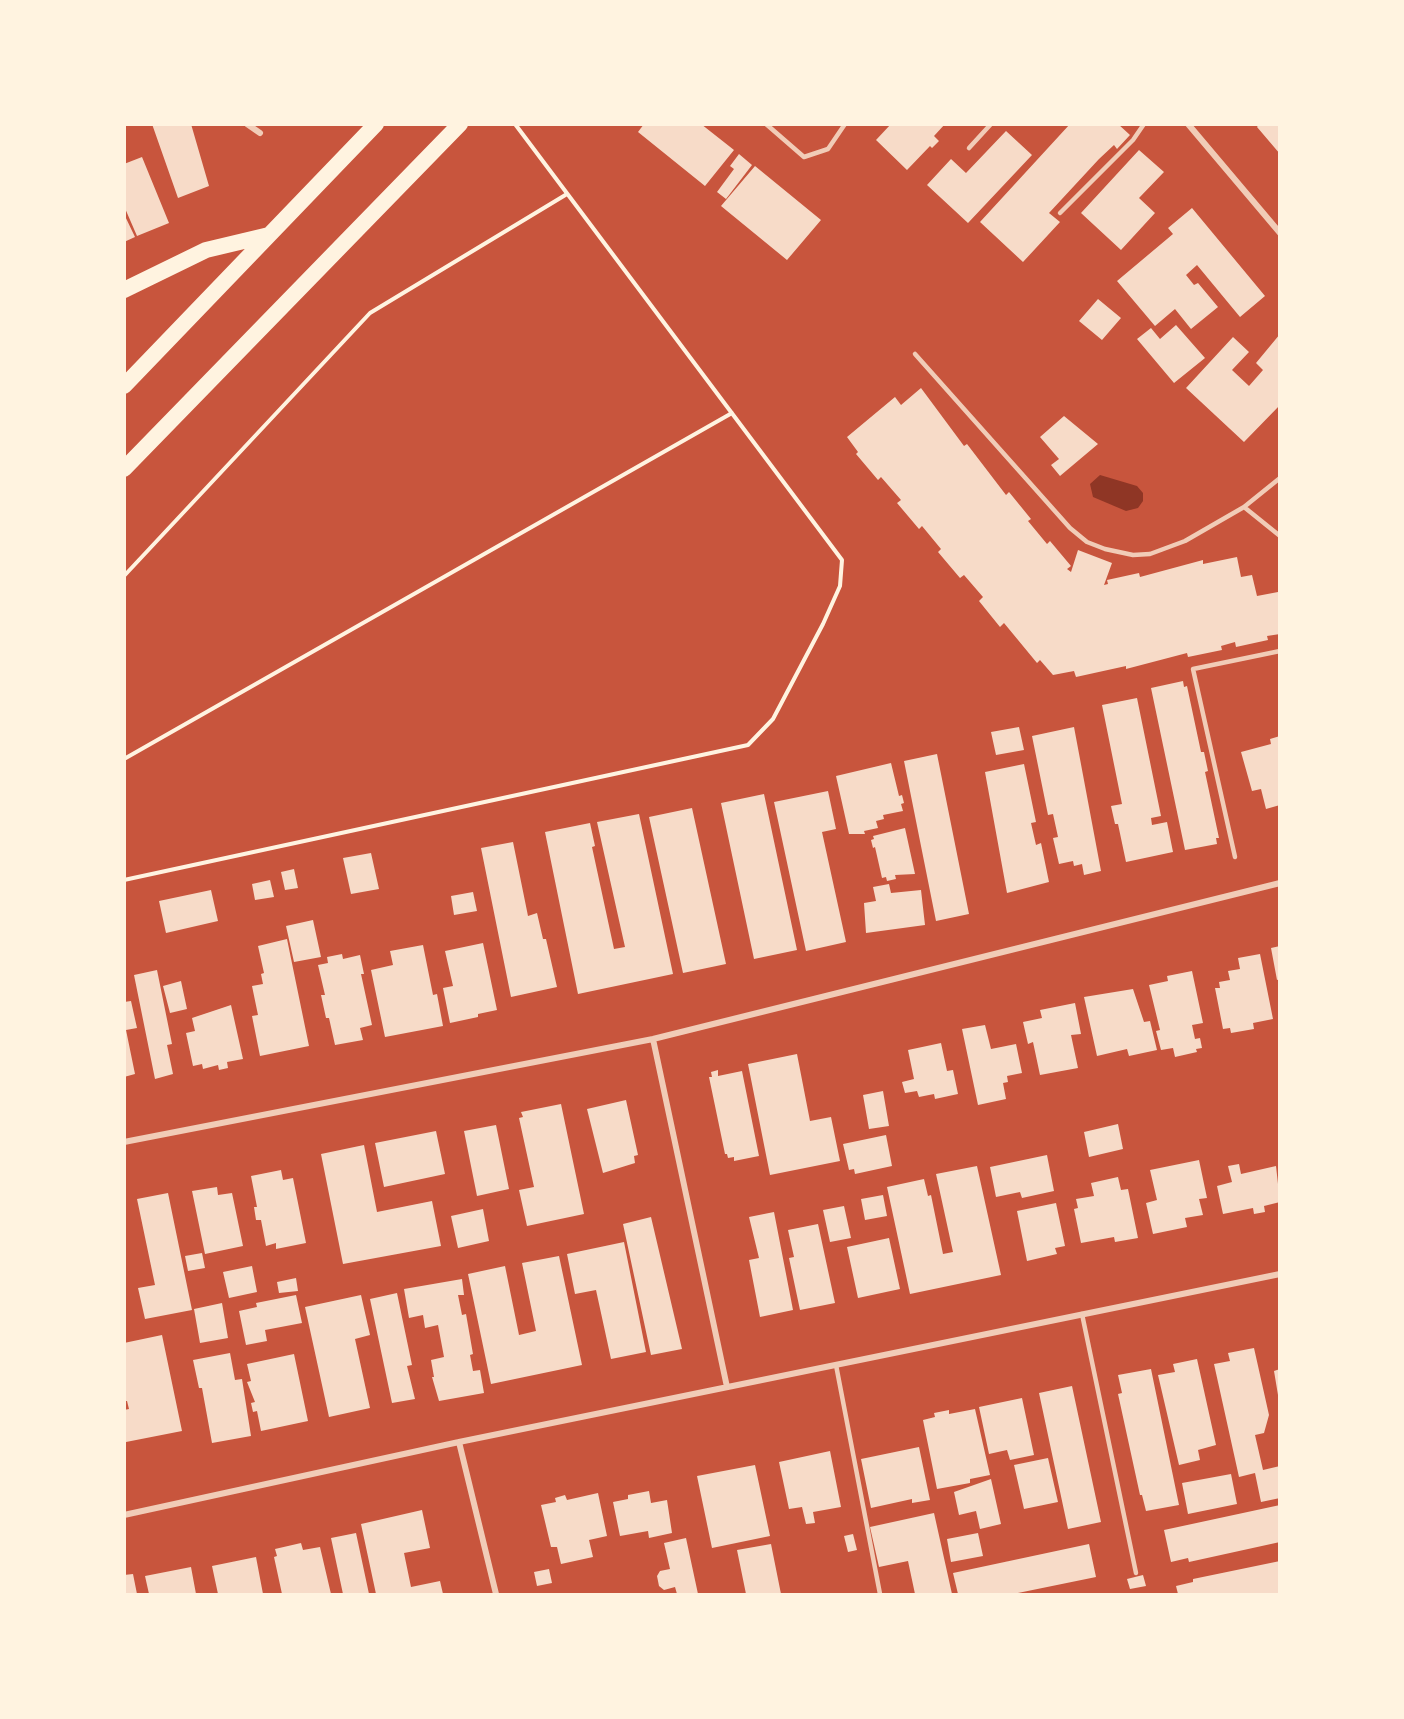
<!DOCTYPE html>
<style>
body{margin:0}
#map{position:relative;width:1404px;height:1719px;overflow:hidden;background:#c8553d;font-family:Commissioner,sans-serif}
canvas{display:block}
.frame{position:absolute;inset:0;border:126px solid #fff3e0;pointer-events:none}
</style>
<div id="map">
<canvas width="1404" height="1719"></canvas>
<div class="frame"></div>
</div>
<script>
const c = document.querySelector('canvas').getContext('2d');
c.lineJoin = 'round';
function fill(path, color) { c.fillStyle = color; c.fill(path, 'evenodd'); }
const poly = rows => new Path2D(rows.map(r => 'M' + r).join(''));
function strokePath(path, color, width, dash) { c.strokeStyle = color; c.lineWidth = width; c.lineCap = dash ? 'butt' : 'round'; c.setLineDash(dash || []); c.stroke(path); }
fill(poly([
 [1100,475,1137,486,1143,493,1143,501,1138,508,1126,511,1093,497,1090,484]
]), '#8f3625');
fill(poly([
 [152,124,191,124,209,186,178,198],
 [644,124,701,124,734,150,705,186,638,132],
 [891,124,945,124,934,136,939,141,932,148,930,146,907,170,876,140],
 [1070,124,1118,124,1130,135,1117,149,1114,145,1099,159,1049,213,1060,222,1023,262,980,222],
 [1259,124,1280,124,1280,154,1257,127],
 [1006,131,1032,155,968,223,927,185,951,159,966,173],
 [1139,150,1164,172,1139,198,1155,213,1121,250,1081,213],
 [739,154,752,165,726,199,717,192,734,169,730,166],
 [142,157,169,223,137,236,124,206,124,164],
 [755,166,821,220,787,260,721,206],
 [1192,208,1265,296,1240,317,1197,265,1186,275,1194,285,1198,283,1218,307,1191,329,1175,309,1155,326,1117,281,1173,234,1168,228],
 [124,214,135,237,124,242],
 [1098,299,1121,318,1102,340,1079,321],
 [1176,325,1205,358,1174,383,1137,339,1151,328,1160,339],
 [1280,334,1280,405,1244,442,1186,388,1233,337,1249,352,1232,370,1249,386,1263,370,1256,363],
 [921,388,964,446,967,444,1006,495,1009,492,1031,519,1028,521,1047,544,1050,541,1071,566,1067,569,1071,572,1078,550,1112,563,1104,585,1108,584,1107,580,1139,573,1140,577,1203,560,1203,564,1237,557,1241,577,1252,575,1257,596,1278,592,1280,634,1267,636,1268,640,1236,647,1235,642,1221,646,1222,650,1188,657,1187,653,1126,669,1126,666,1076,677,1074,671,1053,675,1040,660,1037,663,1004,623,1000,627,979,601,983,597,964,575,960,578,938,552,941,549,922,526,919,529,897,503,901,500,881,477,878,480,856,454,858,452,847,437,895,397,901,405],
 [1064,416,1098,444,1060,476,1051,465,1059,459,1040,437],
 [1183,681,1184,687,1187,686,1201,752,1204,752,1208,771,1205,772,1219,838,1216,838,1217,844,1185,850,1151,688],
 [1137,698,1161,816,1151,818,1152,825,1167,822,1173,852,1126,862,1118,824,1115,824,1111,806,1122,804,1102,705],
 [1019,727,1024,750,996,755,991,732],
 [1074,727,1101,871,1084,875,1082,864,1074,866,1073,861,1059,864,1053,838,1058,837,1053,814,1048,815,1032,736],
 [1280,736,1280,805,1266,809,1261,789,1252,791,1241,752,1271,744,1270,739],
 [937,754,969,914,936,921,904,761],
 [891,763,899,796,902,795,904,803,901,804,903,811,883,815,884,819,876,821,878,828,864,831,865,834,849,834,836,776],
 [1024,764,1036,822,1031,823,1036,845,1041,843,1049,882,1007,893,985,772],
 [828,791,836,829,822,832,846,942,806,951,774,802],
 [764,794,797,950,754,959,721,803],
 [692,808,726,964,683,973,649,817],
 [639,814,673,974,578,994,545,832,590,823,595,846,592,847,614,949,625,947,597,822],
 [905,828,915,874,895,875,896,879,887,881,886,877,882,878,875,847,873,848,871,840,874,839,873,836],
 [513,842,528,916,537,913,543,939,546,939,557,987,511,997,481,848],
 [371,853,379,889,351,894,343,858],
 [294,869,298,888,285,890,281,872],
 [270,880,274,897,255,900,252,884],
 [889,884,891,893,921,890,925,925,866,933,864,903,876,901,873,887],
 [211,890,218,921,166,933,159,901],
 [473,892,477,911,454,915,451,896],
 [313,920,321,957,294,962,286,926],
 [287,939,309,1046,260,1056,252,1016,258,1015,252,986,263,984,261,974,264,973,258,946],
 [483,943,497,1010,478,1014,478,1017,450,1023,443,988,453,986,445,951],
 [423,945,433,995,437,994,443,1026,385,1037,371,970,393,965,390,951],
 [1280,946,1280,979,1277,980,1271,948],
 [342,954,343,959,360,955,364,974,361,974,372,1025,360,1028,363,1040,335,1045,329,1018,326,1018,321,995,325,995,318,965,328,963,327,957],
 [1260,954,1273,1019,1253,1023,1254,1029,1231,1033,1230,1028,1223,1029,1215,988,1220,988,1219,982,1230,980,1228,971,1240,969,1238,958],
 [157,970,172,1044,167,1045,173,1074,155,1079,134,975],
 [1192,971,1203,1023,1192,1025,1195,1039,1200,1038,1202,1048,1196,1049,1197,1052,1175,1057,1173,1048,1161,1050,1156,1031,1160,1030,1149,985,1168,981,1167,976],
 [181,981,187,1009,170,1013,163,986],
 [1133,989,1144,1022,1150,1021,1157,1050,1129,1056,1127,1049,1097,1056,1084,997],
 [131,1001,137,1028,126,1030,135,1074,124,1077,124,1002],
 [1075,1003,1081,1034,1071,1035,1078,1068,1040,1075,1033,1042,1028,1044,1023,1022,1042,1018,1040,1010],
 [231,1005,243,1059,227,1062,228,1068,219,1070,218,1065,203,1069,202,1064,193,1066,186,1033,195,1031,192,1018],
 [985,1025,991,1049,1016,1044,1022,1073,1007,1076,1008,1082,1003,1083,1006,1099,978,1105,962,1029],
 [941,1043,947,1071,953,1070,958,1094,935,1099,934,1094,919,1097,917,1091,905,1093,902,1082,914,1079,908,1050],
 [797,1054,810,1121,831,1117,840,1161,770,1175,748,1064],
 [718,1070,718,1076,742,1071,759,1156,734,1161,734,1157,728,1158,727,1154,725,1154,709,1077,712,1077,711,1072],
 [883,1091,889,1126,869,1129,863,1095],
 [626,1100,638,1155,634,1156,635,1163,603,1173,587,1109],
 [561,1104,584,1214,527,1226,519,1190,534,1187,519,1118,523,1117,521,1112],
 [1118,1124,1123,1149,1089,1157,1084,1132],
 [496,1125,509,1189,477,1196,464,1131],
 [436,1131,445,1174,384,1187,375,1143],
 [886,1135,892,1166,855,1174,854,1169,849,1170,843,1144],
 [364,1145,377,1212,432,1201,441,1246,343,1264,321,1154],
 [1047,1155,1054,1191,1022,1198,1020,1192,996,1197,990,1167],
 [1199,1160,1207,1198,1199,1199,1203,1215,1185,1218,1187,1227,1153,1234,1146,1203,1157,1200,1150,1170],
 [1239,1164,1241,1174,1276,1166,1280,1202,1264,1206,1265,1212,1254,1214,1253,1208,1223,1214,1217,1186,1232,1182,1228,1166],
 [977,1166,1001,1275,910,1294,887,1187,924,1179,928,1196,931,1195,943,1254,953,1252,936,1174],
 [281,1170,283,1180,293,1178,306,1243,276,1249,276,1243,266,1246,261,1220,256,1220,254,1207,257,1207,251,1176],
 [1118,1177,1121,1190,1128,1189,1138,1238,1115,1242,1114,1237,1081,1243,1074,1209,1078,1208,1076,1199,1094,1196,1091,1183],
 [217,1187,218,1195,232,1193,243,1246,205,1254,192,1191],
 [168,1193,192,1310,145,1319,138,1288,155,1285,137,1199],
 [883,1195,887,1216,865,1220,861,1199],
 [1056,1203,1065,1246,1055,1248,1057,1254,1027,1261,1017,1211],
 [844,1206,851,1238,830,1242,823,1210],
 [483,1209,489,1241,458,1248,451,1216],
 [774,1212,793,1310,760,1317,749,1260,759,1258,749,1217],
 [651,1217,682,1349,651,1355,623,1224],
 [818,1224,835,1303,800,1310,789,1258,794,1257,788,1230],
 [889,1238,900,1289,858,1298,847,1247],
 [624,1242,646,1352,611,1359,596,1290,575,1294,567,1254],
 [202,1253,205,1268,188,1271,185,1256],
 [559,1256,582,1365,491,1384,468,1274,505,1266,519,1335,536,1331,522,1263],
 [252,1266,257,1292,229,1298,223,1272],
 [296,1278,298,1291,279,1293,277,1282],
 [462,1279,464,1295,458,1295,462,1315,466,1314,473,1354,470,1355,473,1371,480,1370,484,1393,439,1401,432,1377,434,1377,431,1360,444,1357,438,1325,425,1328,423,1315,409,1318,404,1289],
 [397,1293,412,1365,407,1366,415,1399,392,1403,370,1299],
 [296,1295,302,1323,265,1330,267,1341,246,1345,239,1311,257,1307,256,1303],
 [361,1295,370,1335,355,1339,370,1408,329,1417,305,1307],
 [222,1303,228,1338,200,1343,194,1309],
 [162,1335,182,1431,126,1442,124,1410,129,1409,127,1401,124,1401,124,1343],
 [1254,1348,1269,1415,1264,1433,1255,1435,1263,1470,1280,1466,1280,1498,1261,1502,1255,1473,1239,1477,1214,1364,1230,1361,1228,1353],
 [230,1353,235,1380,242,1379,251,1436,212,1443,202,1388,199,1388,193,1360],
 [294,1354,308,1421,261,1431,257,1411,253,1412,251,1403,255,1402,247,1382,251,1381,247,1364],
 [1197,1359,1216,1445,1198,1450,1200,1460,1179,1465,1158,1375,1175,1372,1173,1364],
 [1151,1369,1179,1505,1146,1511,1142,1495,1140,1495,1118,1394,1122,1393,1118,1375],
 [1280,1369,1280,1394,1278,1395,1274,1371],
 [1072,1386,1101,1522,1068,1529,1039,1393],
 [1022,1398,1034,1455,1010,1460,1007,1450,989,1454,979,1407],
 [975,1409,990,1475,970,1479,970,1483,937,1489,923,1420,935,1417,934,1413,949,1410,949,1414],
 [919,1447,930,1500,912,1503,912,1499,871,1508,861,1459],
 [830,1451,841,1507,813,1512,815,1523,806,1524,802,1507,789,1509,779,1462],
 [1048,1458,1058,1502,1024,1509,1014,1465],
 [755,1465,770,1536,712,1548,697,1476],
 [1231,1474,1237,1504,1188,1514,1182,1483],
 [991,1479,1001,1524,980,1529,976,1511,959,1515,954,1492],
 [649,1491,651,1503,667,1500,672,1533,649,1538,648,1531,620,1536,613,1502,628,1499,628,1495],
 [598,1493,607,1536,589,1540,593,1557,561,1564,557,1547,551,1547,541,1505,556,1502,555,1498,565,1495,567,1500],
 [1280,1505,1280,1542,1189,1562,1188,1558,1171,1562,1164,1530],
 [422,1510,430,1548,404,1553,411,1587,440,1581,443,1594,376,1594,361,1524],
 [934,1513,952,1594,915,1594,908,1561,879,1567,870,1527],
 [356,1533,369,1594,343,1594,331,1538],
 [978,1533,983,1556,951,1562,947,1539],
 [853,1534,857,1550,848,1552,844,1536],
 [686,1538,698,1594,677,1594,675,1587,664,1590,659,1586,657,1576,660,1571,670,1569,664,1543],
 [301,1543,303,1550,320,1547,331,1594,282,1594,274,1557,277,1556,275,1549],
 [771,1544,781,1594,746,1594,737,1550],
 [1089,1544,1096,1577,1013,1594,958,1594,953,1573],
 [256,1557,263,1594,218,1594,212,1566],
 [1280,1561,1280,1594,1178,1594,1176,1586,1193,1582,1193,1579],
 [191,1567,196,1594,149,1594,145,1576],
 [549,1569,552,1583,537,1586,534,1572],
 [133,1574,137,1594,124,1594,124,1575],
 [1143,1575,1146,1586,1130,1589,1127,1579]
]), '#f7dbc8');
strokePath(poly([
 [124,576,370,313,567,194],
 [124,759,732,413],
 [124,880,748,745,773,719,823,624,840,586,842,560,515,124]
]), '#fff3e0', 4);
strokePath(poly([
 [766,124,804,157,828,149,845,124],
 [969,148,991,124],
 [1060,213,1133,140,1144,124],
 [915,354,1070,528,1087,542,1105,549,1133,555,1150,554,1185,541,1244,507,1280,478],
 [1244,507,1280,536],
 [1235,857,1193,669,1280,651],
 [1082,1314,1136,1573],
 [836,1365,880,1594]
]), '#f1ccb7', 4.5);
strokePath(poly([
 [247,124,260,133],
 [1188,124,1280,233],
 [653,1039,727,1387],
 [124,1142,653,1039,1280,883],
 [459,1442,496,1594],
 [124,1515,459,1442,1280,1274]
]), '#f1ccb7', 6);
strokePath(poly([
 [124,290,206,250,269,235],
 [124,386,376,124],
 [124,469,460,124]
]), '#fff3e0', 16);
</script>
